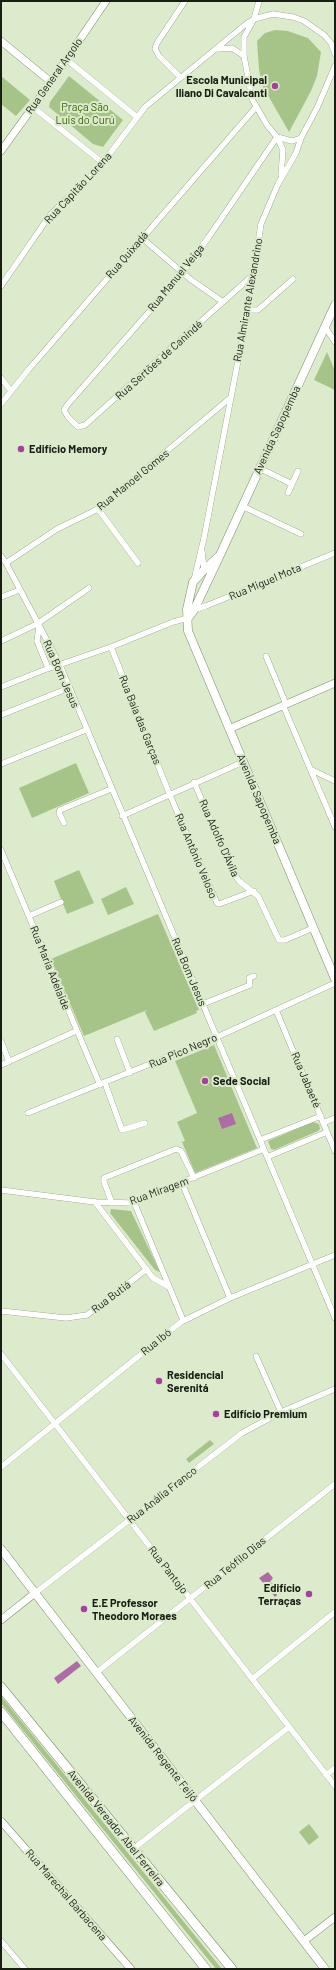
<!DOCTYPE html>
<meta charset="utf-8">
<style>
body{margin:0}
#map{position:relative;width:336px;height:1970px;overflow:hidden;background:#dbebcc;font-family:Barlow,sans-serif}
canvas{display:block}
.frame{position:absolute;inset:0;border:2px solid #181e13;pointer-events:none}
</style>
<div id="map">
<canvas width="336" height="1970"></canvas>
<div class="frame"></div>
</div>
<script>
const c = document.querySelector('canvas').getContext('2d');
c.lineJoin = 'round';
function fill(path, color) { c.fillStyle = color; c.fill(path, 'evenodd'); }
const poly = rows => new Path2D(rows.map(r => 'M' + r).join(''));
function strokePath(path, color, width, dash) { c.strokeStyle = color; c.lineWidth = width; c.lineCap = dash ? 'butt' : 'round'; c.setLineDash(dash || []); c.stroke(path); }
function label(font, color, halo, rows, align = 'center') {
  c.font = font + ' Barlow,sans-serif'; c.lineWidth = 4; c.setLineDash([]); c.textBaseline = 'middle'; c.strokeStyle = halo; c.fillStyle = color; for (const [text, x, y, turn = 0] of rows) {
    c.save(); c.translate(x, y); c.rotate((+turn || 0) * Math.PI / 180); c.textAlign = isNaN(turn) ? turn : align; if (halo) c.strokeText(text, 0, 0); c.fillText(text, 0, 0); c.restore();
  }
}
fill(poly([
 [275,30,288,31,302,36,308,38,321,52,317,76,311,91,289,132,262,85,259,69,257,41,265,33],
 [1,76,30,100,16,116,1,104],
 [69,76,123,120,103,147,93,144,49,107,50,102],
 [327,352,335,371,335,390,314,380],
 [76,763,89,793,32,818,19,788],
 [79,870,94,903,67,914,54,881],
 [126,887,134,904,108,915,101,899],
 [158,914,199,1010,196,1011,197,1013,154,1031,145,1012,147,1010,84,1036,51,959],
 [214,1045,257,1148,195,1173,182,1142,185,1141,177,1122,197,1113,175,1061],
 [313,1122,319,1124,320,1129,318,1131,274,1150,271,1149,268,1141],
 [111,1209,131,1211,160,1272,155,1270,110,1213],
 [210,1440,214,1444,189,1463,186,1459],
 [1,1696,222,1969,216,1969,1,1703],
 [309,1824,319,1837,309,1845,299,1832]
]), '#a7c488');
fill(poly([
 [232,1113,236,1124,222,1129,218,1118],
 [268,1572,273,1578,270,1582,277,1586,275,1591,277,1595,275,1597,259,1578],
 [77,1661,81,1666,58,1684,54,1678]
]), '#ae6ca6');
const minor = poly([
 [259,1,254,19,244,37,244,56,252,99,267,125,277,137,283,150,281,175],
 [217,49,232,48,244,56],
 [66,59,137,117],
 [180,77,159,56,155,49,157,43,185,1],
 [33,107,103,163],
 [277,137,292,141,301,138],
 [142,238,190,279,223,302],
 [253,275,85,425,78,427,68,417,64,410,68,404,177,280,208,238,277,137],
 [1,286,50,215,99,168,145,107,246,24,254,19,273,14,293,17,304,21,324,35,331,43,335,54],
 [247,310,258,310,293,279],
 [325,327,335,342],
 [1,378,11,391],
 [1,404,29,369,256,107],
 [259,468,292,484],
 [288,493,298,471],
 [242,506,301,534],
 [98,509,138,563],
 [202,551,204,570],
 [1,556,6,563,60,665,335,1318],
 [6,563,57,529,98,509,230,398],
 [194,580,204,538,246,319,261,224,278,184,296,153,301,138,317,108,335,66],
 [1,597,20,590],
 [193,610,206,606,335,553],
 [39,627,37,641,48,668],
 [1,641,37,624,89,588],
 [111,647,169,793,217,903,219,904,254,891],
 [266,656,286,704],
 [1,687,44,670,111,647,173,622,188,618],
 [283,705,335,827],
 [1,715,69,688],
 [1,764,86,730],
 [310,769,335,781],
 [194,782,232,871,239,881,258,896,279,940,285,940,313,928],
 [122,816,243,762],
 [64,823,59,813,60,810,111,789],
 [1,850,100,1085],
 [29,916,61,902],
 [203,1004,250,985,249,978,254,976],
 [276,1010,335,1151],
 [117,1039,130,1073],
 [1,1041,9,1062],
 [1,1065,76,1031],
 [105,1083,122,1130,145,1123],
 [28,1113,217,1037,335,983],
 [323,1123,335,1118],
 [260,1140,321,1116],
 [267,1157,327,1132],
 [182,1183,230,1298],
 [1,1190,95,1202,130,1203,264,1149],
 [95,1202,153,1278,169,1287],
 [134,1202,183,1320],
 [112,1203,104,1182,104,1178,176,1149,181,1151,194,1178],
 [1,1311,66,1318,87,1315,147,1269],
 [1,1354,335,1786],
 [256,1356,281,1412],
 [1,1467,181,1322,230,1298,335,1255],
 [35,1593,242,1433,281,1412,335,1389],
 [97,1672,335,1484],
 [252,1679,335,1612],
 [326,1775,335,1768],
 [133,1849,289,1727],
 [1,1941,25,1969]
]);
const tertiary = poly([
 [1,41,51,82],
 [1,151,51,82,106,1],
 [229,729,335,683],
 [1,1620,35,1593],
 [1,1821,131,1969],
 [304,1941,335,1917]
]);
const secondary = poly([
 [219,556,204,570,193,582,187,609,188,631,335,979],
 [188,618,194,610,220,555,335,305],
 [1,1549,325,1969]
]);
const primary = poly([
 [1,1687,232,1969],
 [1,1712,206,1969]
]);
strokePath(minor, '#7c8b6e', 6);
strokePath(tertiary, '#7c8b6e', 8);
strokePath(secondary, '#7c8b6e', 9);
strokePath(primary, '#7c8b6e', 10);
strokePath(minor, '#fff', 5.5);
strokePath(tertiary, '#fff', 7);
strokePath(secondary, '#fff', 8);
strokePath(primary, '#fff', 9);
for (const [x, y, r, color] of [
 [275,86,4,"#a83ea0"],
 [21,449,4,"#a83ea0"],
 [205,1081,4,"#a83ea0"],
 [159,1381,4,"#a83ea0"],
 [216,1414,4,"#a83ea0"],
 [309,1594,4,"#a83ea0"],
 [84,1609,4,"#a83ea0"]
]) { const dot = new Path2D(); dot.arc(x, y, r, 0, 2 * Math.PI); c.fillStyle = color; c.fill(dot); strokePath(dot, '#dbebcc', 1.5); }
label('11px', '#181e13', '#dbebcc', [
 ["Rua General Argolo",54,76,-55],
 ["Rua Capitão Lorena",78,188,-47],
 ["Rua Quixadá",127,255,-49],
 ["Rua Manuel Veiga",176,278,-51],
 ["Rua Almirante Alexandrino",248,300,-80],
 ["Rua Sertões de Canindé",159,360,-42],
 ["Avenida Sapopemba",277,430,-65],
 ["Rua Manoel Gomes",133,480,-39],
 ["Rua Miguel Mota",265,582,-23],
 ["Rua Bom Jesus",61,674,66],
 ["Rua Baía das Garças",140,720,68],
 ["Avenida Sapopemba",259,799,67],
 ["Rua Adolfo D'Ávila",219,838,66],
 ["Rua Antônio Veloso",196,856,67],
 ["Rua Maria Adelaide",50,968,68],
 ["Rua Bom Jesus",189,972,67],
 ["Rua Pico Negro",183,1051,-23],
 ["Rua Jabaeté",306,1080,67],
 ["Rua Miragem",159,1191,-20],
 ["Rua Butiá",111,1297,-37],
 ["Rua Ibó",156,1342,-39],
 ["Rua Anália Franco",162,1495,-38],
 ["Rua Teófilo Dias",235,1563,-39],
 ["Rua Pantojo",168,1570,52],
 ["Avenida Regente Feijó",163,1759,52],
 ["Avenida Vereador Abel Ferreira",116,1828,51],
 ["Rua Marechal Barbacena",66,1895,49]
]);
label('bold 11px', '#181e13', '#dbebcc', [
 ["Escola Municipal",267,80,"right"],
 ["Iliano Di Cavalcanti",267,93,"right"],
 ["Edifício Memory",29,449],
 ["Sede Social",213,1081],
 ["Residencial",167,1375],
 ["Serenitá",167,1388],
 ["Edifício Premium",224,1414],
 ["Edifício",301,1588,"right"],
 ["Terraças",301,1601,"right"],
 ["E.E Professor",92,1603],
 ["Theodoro Moraes",92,1616]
], 'left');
label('11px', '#3a5a00', '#dbebcc', [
 ["Praça São",85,107],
 ["Luis do Curú",85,120]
]);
</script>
